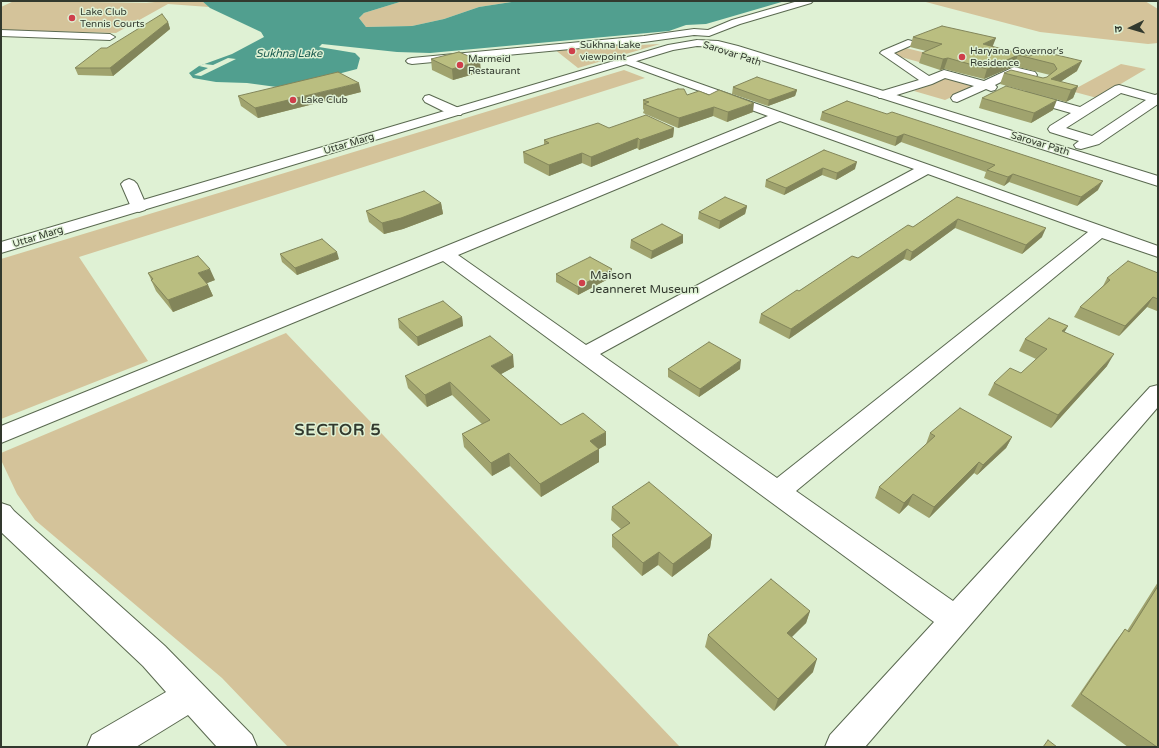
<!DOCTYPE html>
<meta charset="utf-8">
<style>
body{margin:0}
#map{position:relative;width:1159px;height:748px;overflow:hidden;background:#dff1d4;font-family:"Varela Round","Noto Sans Devanagari",sans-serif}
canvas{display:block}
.frame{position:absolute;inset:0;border:2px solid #32392e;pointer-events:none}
.north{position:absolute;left:1111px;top:8px;width:40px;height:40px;-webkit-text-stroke:3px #dff1d4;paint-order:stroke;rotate:265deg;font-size:11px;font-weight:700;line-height:16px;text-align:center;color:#32392e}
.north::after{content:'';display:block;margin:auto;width:14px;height:18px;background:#32392e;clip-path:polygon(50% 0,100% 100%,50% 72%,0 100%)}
</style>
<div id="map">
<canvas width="1159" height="748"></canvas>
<div class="frame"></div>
<div class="north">उ</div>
</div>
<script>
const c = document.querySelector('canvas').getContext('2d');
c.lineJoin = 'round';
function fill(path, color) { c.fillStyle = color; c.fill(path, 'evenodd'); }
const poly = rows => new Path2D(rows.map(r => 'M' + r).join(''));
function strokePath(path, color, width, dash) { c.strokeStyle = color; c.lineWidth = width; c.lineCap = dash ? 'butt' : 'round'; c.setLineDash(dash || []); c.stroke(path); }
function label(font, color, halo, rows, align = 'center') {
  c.font = font + ' "Varela Round",sans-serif'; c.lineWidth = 3; c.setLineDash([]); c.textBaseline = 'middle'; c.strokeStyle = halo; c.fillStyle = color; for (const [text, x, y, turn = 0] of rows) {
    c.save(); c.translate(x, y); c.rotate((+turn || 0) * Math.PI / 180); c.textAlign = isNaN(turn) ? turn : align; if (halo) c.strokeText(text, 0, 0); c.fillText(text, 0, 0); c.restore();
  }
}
fill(poly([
 [14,1,155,3,138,1,202,1,209,7,168,4,116,33,1,30,1,7],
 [403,1,518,1,479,7,444,19,412,26,366,27,359,18,364,13],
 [922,1,1145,1,1158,9,1158,43,1148,44,1040,32],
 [660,44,578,68,554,49],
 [906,48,930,54,919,62,890,54],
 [1121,64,1146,69,1097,98,1071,91],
 [624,70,645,78,79,257,148,361,1,419,1,259],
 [947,76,978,85,945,100,914,91],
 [286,333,680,747,288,747,222,678,35,520,17,494,1,460,1,453]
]), '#d4c39a');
fill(poly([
 [202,1,403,1,364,13,359,18,366,27,412,26,444,19,479,7,518,1,785,1,706,24,686,25,669,31,430,53,397,52,322,44,319,47,355,53,360,58,357,69,284,88,247,83,216,82,193,78,189,73,199,66,232,54,264,37,261,32,210,8]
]), '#519f8f');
fill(poly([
 [228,58,236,59,201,76,194,75,208,68,199,66,204,64,213,65]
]), '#dff1d4');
const minor = poly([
 [798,1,813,1,811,3,740,24,709,36,694,35,644,42,412,64,408,63,406,61,408,59,412,58,644,36,694,29,708,30,732,20,798,1],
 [1,30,110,34,115,37,110,40,1,36,1,30],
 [908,40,912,41,913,43,912,45,894,53,929,76,944,70,984,81,1014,67,1035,72,1037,75,1035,78,1031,79,1015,75,995,85,997,87,995,90,991,91,986,89,957,102,953,101,951,98,953,95,974,86,945,78,932,84,887,98,879,98,877,95,879,92,919,80,880,53,882,51,908,40],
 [627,58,1158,246,1158,257,1102,238,796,491,953,601,1150,387,1158,385,1158,407,865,747,825,747,830,735,934,622,443,261,1,443,1,426,768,116,623,63,621,61,623,59,627,58],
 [780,121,914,169,586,345,458,255,780,121],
 [928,174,1088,232,777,478,600,354,928,174],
 [1119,85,1155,95,1158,94,1158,104,1099,144,1081,149,1076,148,1074,145,1079,141,1050,132,1048,129,1050,126,1071,113,1022,99,1020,96,1022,93,1026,92,1080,107,1115,86,1119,85],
 [1121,93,1146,100,1092,136,1066,128,1121,93],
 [429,95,461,109,463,112,461,115,451,115,425,102,423,99,425,96,429,95],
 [129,179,134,181,137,184,147,207,145,210,139,212,133,210,131,207,121,184,124,181,129,179],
 [1,503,10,506,14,511,165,646,252,735,257,747,217,747,188,715,136,747,87,747,92,735,166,692,143,666,1,532,1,503]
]);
const major = poly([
 [697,40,718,41,738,46,1158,176,1158,186,730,50,718,47,697,46,673,50,1,253,1,242,668,45,697,40]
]);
strokePath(minor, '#5a6950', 2);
strokePath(major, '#5a6950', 2);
fill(minor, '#fff');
fill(major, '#fff');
fill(poly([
 [168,22,170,29,113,76,78,75,75,68],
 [913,37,993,47,1030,56,1077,71,1060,82,1078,86,1073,98,1066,102,1000,84,1004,73,1043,78,1047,77,1050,75,1014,66,984,79,944,69,940,70,919,63,922,53,926,51,910,47],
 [431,59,481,72,453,80,432,70],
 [733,87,797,90,795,96,768,106,732,94],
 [361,92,258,118,241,106,238,96],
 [687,95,753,112,727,122,713,116,678,128,643,113,644,110,643,109,643,100],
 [982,98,1053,110,1031,123,979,108],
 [847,101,1098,190,1077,206,1009,182,1004,186,984,178,986,172,901,142,895,146,820,120,822,112],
 [609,128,674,128,673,137,639,150,637,148,591,167,582,163,549,176,524,163,523,152,544,145,544,140],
 [824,150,855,169,836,180,822,175,784,195,765,187,766,180],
 [957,197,1042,237,1022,254,955,228,910,261,904,259,789,339,759,323,761,314,799,291,858,258,913,227],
 [441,203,443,214,403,229,384,234,369,222,366,211],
 [747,206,745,214,719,229,698,219,699,212],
 [683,235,683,243,651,259,630,248,631,240],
 [280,254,339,259,297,275,282,262],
 [612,269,612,277,578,295,556,282,556,274],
 [148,273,215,280,207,283,208,285,213,296,173,312,156,291],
 [1158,273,1158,311,1157,311,1147,307,1119,336,1074,317,1080,307,1103,286,1107,278],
 [462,317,463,326,418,346,399,328,398,319],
 [1068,326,1064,332,1107,366,1051,428,988,395,994,383,1021,373,1036,359,1019,351,1025,339],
 [514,367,501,374,561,425,606,445,599,449,599,462,541,497,510,466,492,476,464,447,462,434,482,424,452,395,427,407,408,388,405,376],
 [668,369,740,369,699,397,668,377],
 [930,433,1012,437,1006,448,977,475,974,473,929,518,908,505,899,514,875,498,879,487,926,444],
 [612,507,712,535,710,548,672,577,658,565,642,576,612,547,612,535,621,529,611,520],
 [1158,582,1158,747,1128,747,1071,706,1115,642,1125,629,1127,631],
 [810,611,806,623,791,637,813,672,774,711,705,647,708,635]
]), '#a0a36e');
fill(poly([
 [168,22,170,29,113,76,110,68],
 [996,38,992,48,983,44],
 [1018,55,1014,66,984,79,987,69],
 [948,58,944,69,940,70,943,59],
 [480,61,481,72,453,80,452,69],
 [1082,61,1077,71,1054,86,1051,79],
 [359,83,361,92,258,118,255,108],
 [1078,86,1073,98,1066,102,1071,90],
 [797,90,795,96,768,106,769,100],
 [1057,100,1053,110,1031,123,1034,113],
 [754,103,753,112,727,122,728,112],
 [714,107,713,116,678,128,679,118],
 [674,128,673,137,639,150,640,140],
 [904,134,901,142,895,146,897,137],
 [638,138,637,148,591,167,591,157],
 [582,153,582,163,549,176,549,165],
 [857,162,855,169,836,180,837,173],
 [823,168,822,175,784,195,786,188],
 [1013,174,1009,182,1004,186,1008,177],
 [1103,181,1098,190,1077,206,1081,197],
 [441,203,443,214,403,229,384,234,382,223],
 [747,206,745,214,719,229,720,221],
 [958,219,955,228,910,261,912,252],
 [1046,228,1042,237,1022,254,1026,245],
 [683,235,683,243,651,259,652,251],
 [907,249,904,259,789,339,791,329],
 [337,252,339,259,297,275,295,268],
 [210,269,215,280,202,285,198,273],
 [612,269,612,277,578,295,578,287],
 [208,285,213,296,173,312,168,300],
 [1153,297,1147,307,1119,336,1125,326],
 [462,317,463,326,418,346,417,337],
 [1068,326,1061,338,1062,331],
 [1114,354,1107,366,1051,428,1058,415],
 [513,355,514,367,492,379,491,366],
 [741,360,740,369,699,397,700,389],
 [450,382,452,395,427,407,425,395],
 [606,432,606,445,590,454,590,441],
 [1012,437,1006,448,977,475,983,465],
 [599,449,599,462,541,497,540,484],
 [509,453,510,466,492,476,491,463],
 [979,462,974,473,929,518,934,507],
 [913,494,908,505,899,514,904,503],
 [712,535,710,548,672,577,673,564],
 [659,552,658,565,642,576,643,563],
 [810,611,806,623,783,646,787,633],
 [817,659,813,672,774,711,778,699]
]), '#82855a');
const building = poly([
 [162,14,168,22,110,68,75,68,101,48,107,48,162,14],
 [942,26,996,38,983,44,1030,56,1040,51,1082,61,1051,79,1078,86,1071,90,1004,73,1011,70,1043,78,1047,77,1057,69,1054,64,1018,55,987,69,948,58,943,59,922,53,942,44,913,37,942,26],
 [459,52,480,61,452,69,431,59,459,52],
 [338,72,359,83,255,108,238,96,338,72],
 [757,77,797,90,769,100,733,87,757,77],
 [1006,86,1057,100,1034,113,982,98,1006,86],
 [678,89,684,89,687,95,699,91,709,95,719,90,754,103,728,112,714,107,679,118,644,104,649,102,643,100,678,89],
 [847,101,887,114,892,112,1103,181,1081,197,1013,174,1008,177,987,170,995,165,904,134,897,137,822,112,847,101],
 [646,115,674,128,640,140,638,138,591,157,582,153,549,165,523,152,549,143,544,140,598,123,609,128,646,115],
 [824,150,857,162,837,173,823,168,786,188,766,180,824,150],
 [424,191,441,203,401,218,382,223,366,211,424,191],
 [725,197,747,206,720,221,699,212,725,197],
 [957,197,1046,228,1026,245,958,219,912,252,907,249,791,329,761,314,797,290,799,291,852,256,858,258,908,225,913,227,957,197],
 [662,224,683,235,652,251,631,240,662,224],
 [322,239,337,252,295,268,280,254,322,239],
 [198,256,210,269,198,273,208,285,168,300,151,280,153,279,148,273,198,256],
 [590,257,612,269,578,287,556,274,590,257],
 [1128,261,1158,273,1158,299,1153,297,1125,326,1080,307,1110,280,1107,278,1128,261],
 [443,301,462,317,417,337,398,319,443,301],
 [1049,318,1068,326,1062,331,1114,354,1058,415,994,383,1010,368,1021,373,1047,349,1025,339,1049,318],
 [490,336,513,355,491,366,561,425,583,413,606,432,590,441,599,449,540,484,509,453,491,463,462,434,490,420,450,382,425,395,405,376,490,336],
 [709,342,741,360,700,389,668,369,709,342],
 [960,408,1012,437,983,465,979,462,934,507,913,494,904,503,879,487,935,436,930,433,960,408],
 [649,482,712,535,673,564,659,552,643,563,612,535,630,523,612,507,649,482],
 [771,579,810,611,787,633,817,659,778,699,708,635,771,579],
 [1158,586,1158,747,1157,747,1081,694,1125,629,1129,632,1158,586],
 [1048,740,1057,747,1043,747,1048,740]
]);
fill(building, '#babe80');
strokePath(building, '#82855a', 1);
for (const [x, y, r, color] of [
 [72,18,4,"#cf3f4b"],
 [572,51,4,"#cf3f4b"],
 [962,57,4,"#cf3f4b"],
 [460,65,4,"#cf3f4b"],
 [293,100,4,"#cf3f4b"],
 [582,283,4,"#cf3f4b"]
]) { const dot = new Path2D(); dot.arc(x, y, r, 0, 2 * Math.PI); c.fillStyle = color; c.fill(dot); strokePath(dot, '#dff1d4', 1.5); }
label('10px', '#32392e', '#dff1d4', [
 ["Lake Club",80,12],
 ["Tennis Courts",80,24],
 ["Sukhna Lake",580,45],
 ["viewpoint",580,57],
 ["Haryana Governor's",970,51],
 ["Residence",970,63],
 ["Marmeid",468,59],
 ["Restaurant",468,71],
 ["Lake Club",301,100]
], 'left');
label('10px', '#32392e', '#dff1d4', [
 ["Sarovar Path",732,54,18],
 ["Uttar Marg",349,144,-17],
 ["Sarovar Path",1040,144,17],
 ["Uttar Marg",38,237,-17]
]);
label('italic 11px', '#1b5b50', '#dff1d4', [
 ["Sukhna Lake",289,54]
]);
label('12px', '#32392e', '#dff1d4', [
 ["Maison",590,276],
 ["Jeanneret Museum",590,290]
], 'left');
c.letterSpacing = '1px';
label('bold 16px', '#32392e', '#dff1d4', [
 ["SECTOR 5",338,431]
]);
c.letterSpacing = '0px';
</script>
